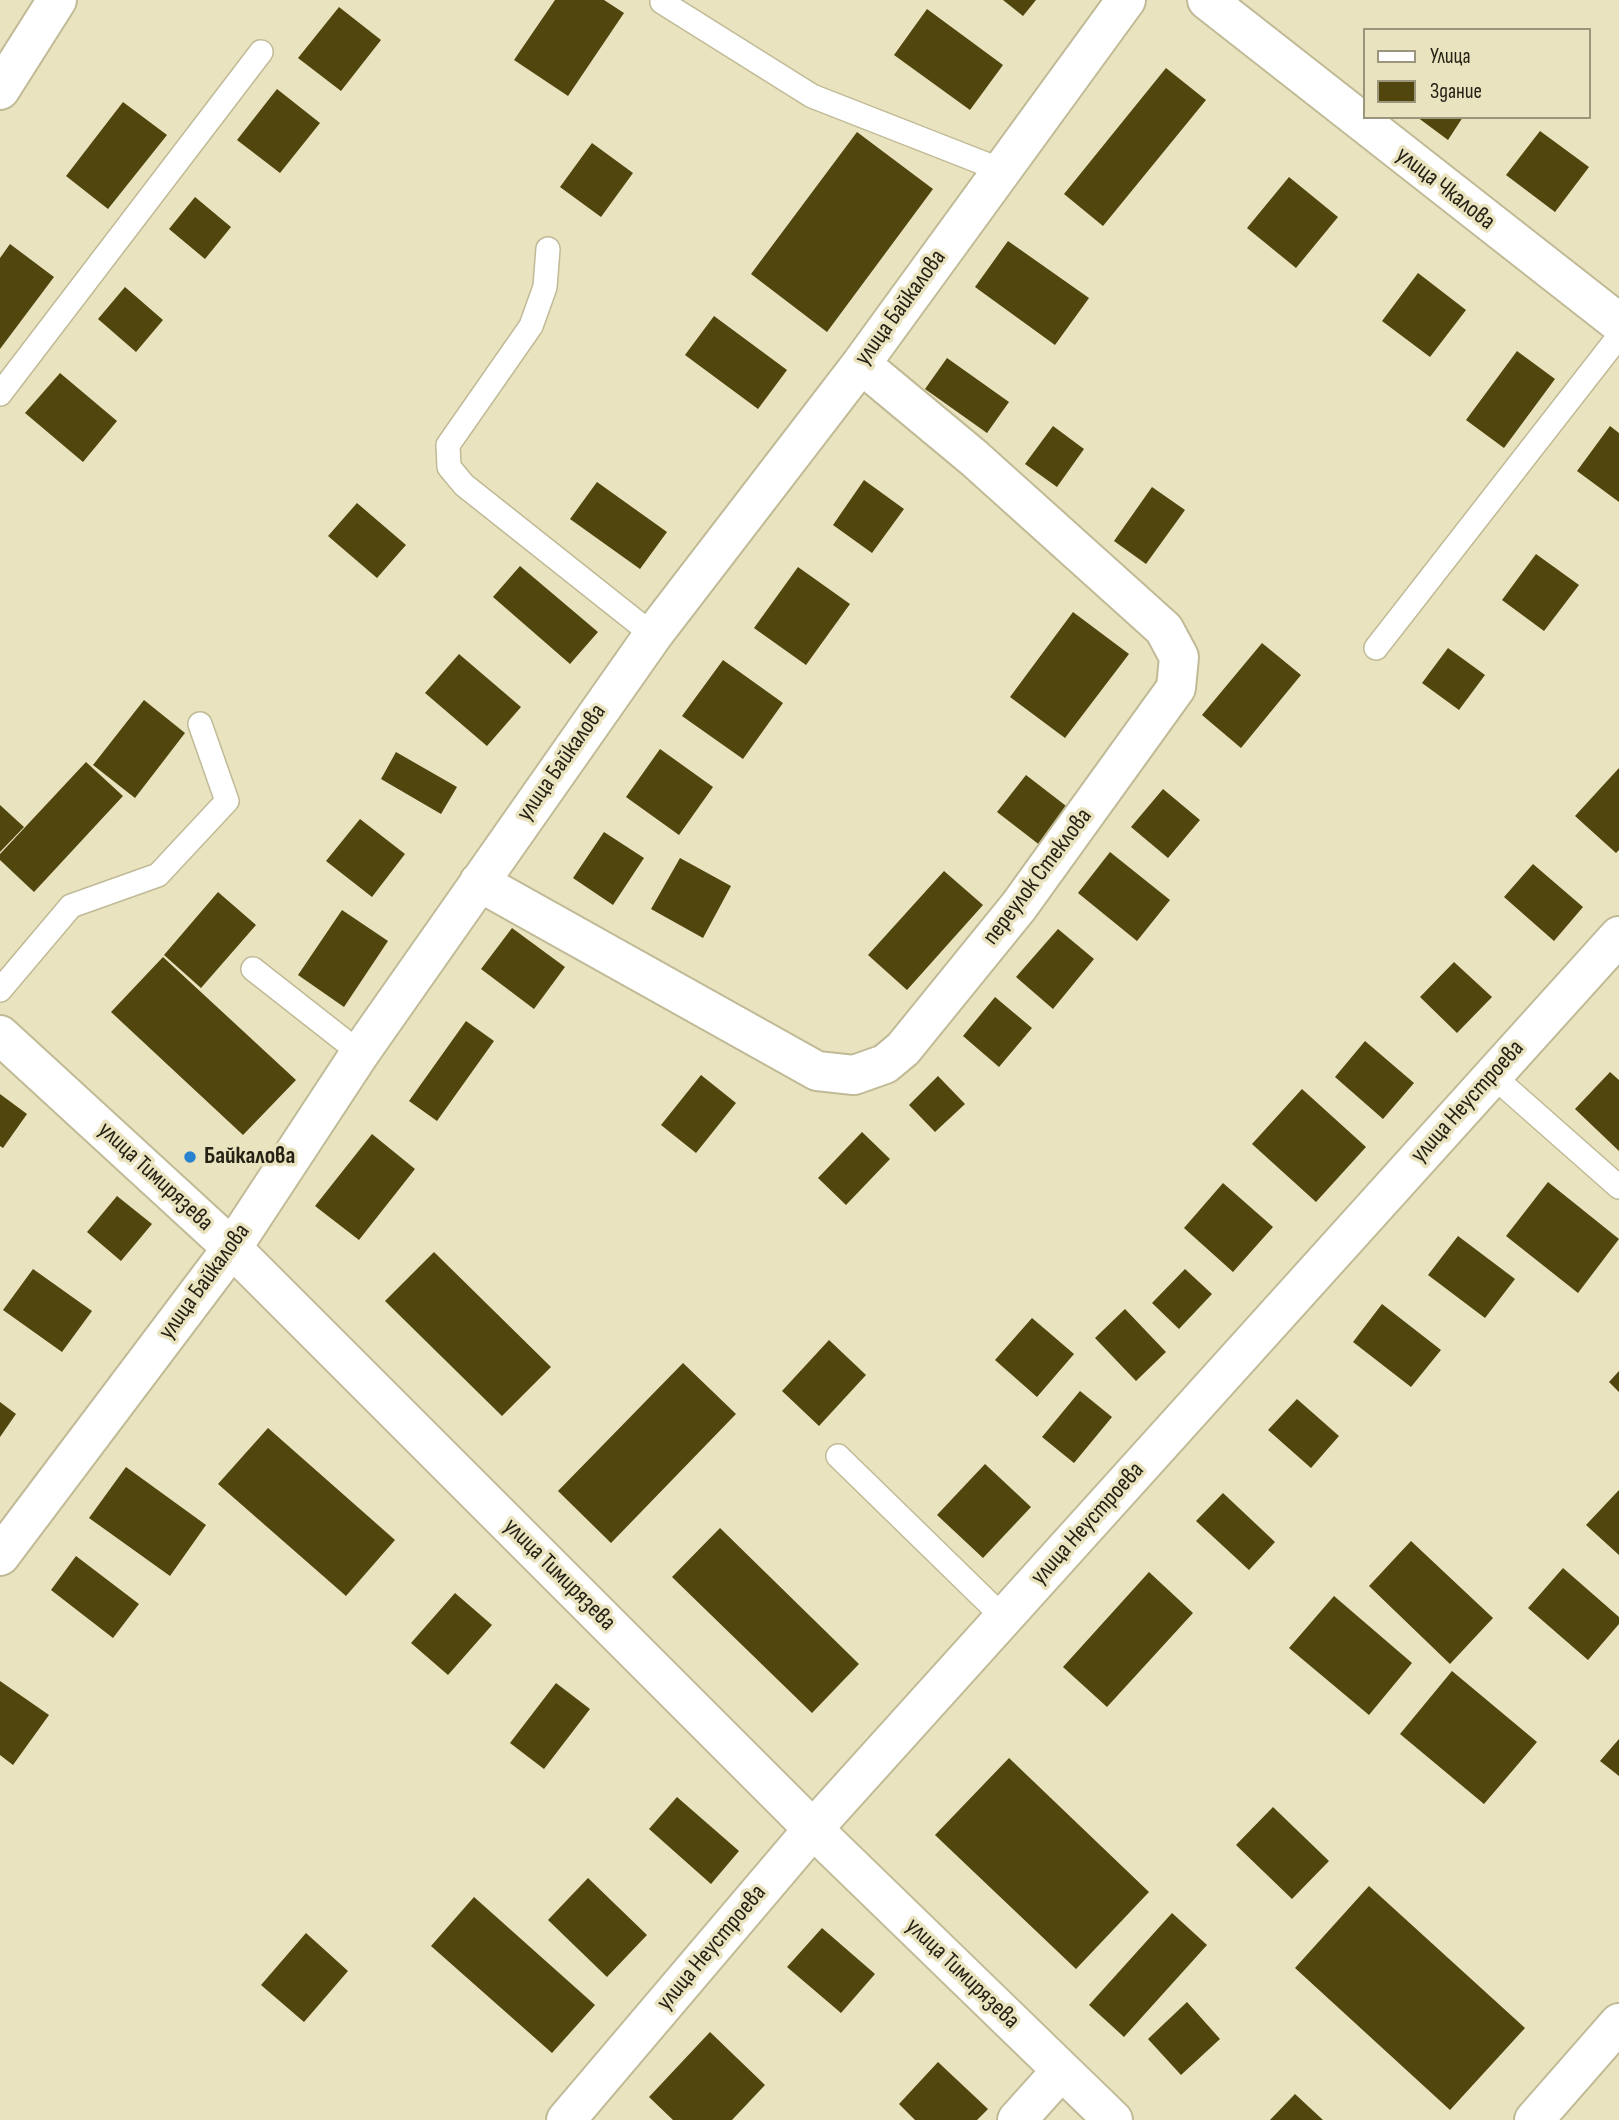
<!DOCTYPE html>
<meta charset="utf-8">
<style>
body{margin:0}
#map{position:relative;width:1619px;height:2120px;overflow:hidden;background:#e9e3bf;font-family:"Sofia Sans Condensed",sans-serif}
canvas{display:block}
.legend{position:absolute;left:1363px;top:28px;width:228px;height:91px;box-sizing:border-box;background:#e9e3bf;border:2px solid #9b967b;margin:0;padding:9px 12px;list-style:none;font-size:21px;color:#252215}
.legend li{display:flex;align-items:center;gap:14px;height:35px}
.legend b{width:35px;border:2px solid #9b967b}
</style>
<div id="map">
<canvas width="1619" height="2120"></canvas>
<ul class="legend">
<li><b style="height:9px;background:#fff"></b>Улица</li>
<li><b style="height:19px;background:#50460e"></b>Здание</li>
</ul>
</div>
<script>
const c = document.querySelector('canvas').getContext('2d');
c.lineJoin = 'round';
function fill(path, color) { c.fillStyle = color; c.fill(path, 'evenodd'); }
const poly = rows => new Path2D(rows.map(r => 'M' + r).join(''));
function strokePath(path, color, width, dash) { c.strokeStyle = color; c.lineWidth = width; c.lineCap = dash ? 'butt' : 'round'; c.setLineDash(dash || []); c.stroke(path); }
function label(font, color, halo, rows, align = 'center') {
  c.font = font + ' "Sofia Sans Condensed",sans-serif'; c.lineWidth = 7; c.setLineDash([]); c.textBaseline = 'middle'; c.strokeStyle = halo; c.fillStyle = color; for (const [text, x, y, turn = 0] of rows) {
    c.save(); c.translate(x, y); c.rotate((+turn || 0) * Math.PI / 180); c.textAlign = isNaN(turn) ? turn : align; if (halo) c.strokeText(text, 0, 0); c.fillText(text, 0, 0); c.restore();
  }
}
fill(poly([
 [555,0,604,0,624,13,568,96,514,60],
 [1003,0,1036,0,1023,16],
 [339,7,381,40,341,91,298,58],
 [927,9,1003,65,970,110,894,55],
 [1166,68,1206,100,1103,226,1064,194],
 [277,89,320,123,280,173,237,140],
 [123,102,167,135,108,209,66,176],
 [1417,117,1463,117,1448,140],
 [1540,131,1589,167,1555,212,1506,175],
 [857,132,933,189,827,332,751,274],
 [592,143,633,173,601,217,560,187],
 [1289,177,1338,217,1296,268,1247,228],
 [195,197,231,227,205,259,169,229],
 [1008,241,1089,298,1055,345,975,287],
 [10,244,54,277,0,349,0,258],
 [1418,273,1466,310,1430,357,1382,321],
 [125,287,163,320,136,352,98,319],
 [714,316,787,370,758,409,685,355],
 [1517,351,1555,379,1504,448,1466,420],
 [947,358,1009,402,987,433,925,389],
 [60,373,117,421,83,462,25,413],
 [1053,426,1084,449,1057,487,1025,464],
 [1610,426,1619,433,1619,502,1577,471],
 [864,480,904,509,872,553,833,525],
 [597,482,667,532,640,569,570,519],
 [1152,487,1185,510,1146,564,1114,541],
 [357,503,406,545,377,578,328,536],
 [1536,554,1579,585,1544,631,1502,600],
 [520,566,598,632,570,664,493,597],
 [798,567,850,604,806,665,754,628],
 [1073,612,1129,654,1065,738,1010,697],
 [1262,643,1301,675,1241,748,1202,715],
 [1448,648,1485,675,1459,710,1422,683],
 [459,654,521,707,487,746,425,693],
 [723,660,783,703,743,759,682,716],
 [144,700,185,733,135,798,93,765],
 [660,749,713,787,679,835,626,797],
 [396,752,457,787,441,814,381,779],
 [86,762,123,796,34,892,0,860,0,854],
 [1619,768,1619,850,1616,853,1575,816],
 [1026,775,1070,809,1041,846,997,812],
 [1163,789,1200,820,1168,858,1131,827],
 [0,805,24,827,0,852],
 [360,819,405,854,372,897,326,861],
 [604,832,644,858,613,905,573,878],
 [1110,852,1170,900,1137,941,1078,893],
 [680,858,731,886,703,938,651,909],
 [1533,864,1583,907,1554,941,1504,897],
 [944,871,983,905,907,990,868,955],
 [218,892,256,925,201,988,164,955],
 [342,910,388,941,344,1007,298,975],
 [512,928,565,967,534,1009,481,969],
 [1058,929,1094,959,1053,1009,1016,977],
 [163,957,296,1080,243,1135,111,1012],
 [1454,962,1492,997,1457,1033,1420,997],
 [995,997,1032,1028,999,1067,963,1036],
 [466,1021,494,1041,437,1121,409,1101],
 [1365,1041,1414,1083,1383,1119,1335,1077],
 [1610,1072,1619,1080,1619,1151,1575,1109],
 [701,1075,736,1103,696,1153,661,1125],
 [938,1076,965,1104,935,1132,909,1105],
 [1302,1089,1366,1147,1316,1202,1252,1144],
 [0,1094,27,1114,3,1148,0,1146],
 [862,1132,890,1159,846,1205,818,1178],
 [372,1134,415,1169,359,1240,315,1206],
 [1548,1182,1619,1239,1578,1293,1506,1236],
 [1223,1183,1273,1227,1233,1272,1184,1228],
 [117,1196,152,1224,121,1261,87,1232],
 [1458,1236,1515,1279,1485,1318,1428,1275],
 [434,1252,551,1367,502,1416,385,1301],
 [33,1269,92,1311,62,1352,3,1310],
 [1185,1269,1212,1294,1179,1329,1152,1303],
 [1382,1304,1441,1350,1411,1387,1353,1342],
 [1125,1309,1166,1352,1136,1381,1095,1338],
 [1032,1318,1074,1354,1037,1397,995,1360],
 [829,1340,866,1375,819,1426,782,1391],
 [683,1363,736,1414,611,1543,558,1491],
 [1619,1371,1619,1392,1609,1382],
 [1080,1391,1112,1417,1074,1463,1042,1437],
 [1297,1399,1339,1436,1311,1468,1268,1430],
 [0,1402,16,1414,0,1437],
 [268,1428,395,1540,346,1596,218,1484],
 [985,1464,1031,1507,983,1558,937,1515],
 [126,1467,206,1525,170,1576,89,1518],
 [1619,1490,1619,1555,1586,1525],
 [1223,1493,1275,1542,1249,1570,1196,1521],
 [720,1528,859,1664,812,1713,672,1577],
 [1411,1541,1493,1618,1450,1664,1369,1586],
 [76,1556,139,1604,113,1638,51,1590],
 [1563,1568,1619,1617,1619,1624,1588,1660,1528,1608],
 [1149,1572,1193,1613,1107,1707,1063,1667],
 [455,1593,492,1625,448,1675,411,1643],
 [1334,1596,1412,1663,1369,1715,1289,1648],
 [1452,1671,1537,1742,1484,1804,1400,1734],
 [0,1681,49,1715,13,1765,0,1755],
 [556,1683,590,1709,544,1769,510,1743],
 [1619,1739,1619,1776,1600,1761],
 [1009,1758,1149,1892,1076,1969,935,1835],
 [677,1797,739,1851,711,1884,649,1829],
 [1273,1807,1329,1861,1292,1899,1236,1845],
 [588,1878,647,1935,607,1977,548,1920],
 [1369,1886,1525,2028,1450,2110,1295,1968],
 [474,1897,595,2005,552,2053,431,1946],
 [1172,1913,1207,1945,1124,2037,1089,2005],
 [822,1928,875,1974,841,2013,787,1967],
 [306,1933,348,1971,304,2022,261,1985],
 [1187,2002,1220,2039,1181,2075,1148,2039],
 [710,2032,765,2085,732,2120,673,2120,649,2097],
 [938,2062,988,2109,977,2120,915,2120,899,2104],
 [1295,2094,1323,2120,1270,2120]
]), '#50460e');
const lane = poly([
 [662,2,812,96,1001,170],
 [548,249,545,287,531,326,448,445,449,467,464,485,653,635],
 [0,394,261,52],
 [1376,648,1619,336],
 [253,969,360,1053],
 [0,990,71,906,158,875,227,801,200,724],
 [1492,1075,1619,1187],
 [838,1456,1004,1618]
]);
const street = poly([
 [1207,0,1619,323],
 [0,90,57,0],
 [479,882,817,1071,854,1075,885,1064,903,1049,1019,906,1176,688,1179,657,1164,629,974,458,861,364],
 [0,1556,232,1248,360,1053,653,635,861,364,1126,0],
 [566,2120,813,1829,1619,936],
 [1017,2120,1061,2071],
 [1534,2120,1619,2023]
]);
const secondary = poly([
 [0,1035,232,1248,813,1829,1113,2120]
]);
strokePath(lane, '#c0ba96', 26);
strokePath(street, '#c0ba96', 42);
strokePath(secondary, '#c0ba96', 42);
strokePath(lane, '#fff', 23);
strokePath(street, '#fff', 38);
strokePath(secondary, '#fff', 38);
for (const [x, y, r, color] of [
 [190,1157,7,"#2782cf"]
]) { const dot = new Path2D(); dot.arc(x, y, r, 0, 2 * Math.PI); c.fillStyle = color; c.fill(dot); strokePath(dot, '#e9e3bf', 2.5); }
label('24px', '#252215', '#e9e3bf', [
 ["улица Чкалова",1445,189,38],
 ["улица Байкалова",901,308,-54],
 ["улица Байкалова",562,763,-55],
 ["переулок Стеклова",1038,877,-53],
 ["улица Неустроева",1468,1102,-48],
 ["улица Тимирязева",155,1177,43],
 ["улица Байкалова",205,1282,-54],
 ["улица Неустроева",1088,1524,-48],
 ["улица Тимирязева",559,1575,45],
 ["улица Неустроева",712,1948,-50],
 ["улица Тимирязева",962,1974,44]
]);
label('bold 24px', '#252215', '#e9e3bf', [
 ["Байкалова",204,1157]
], 'left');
</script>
